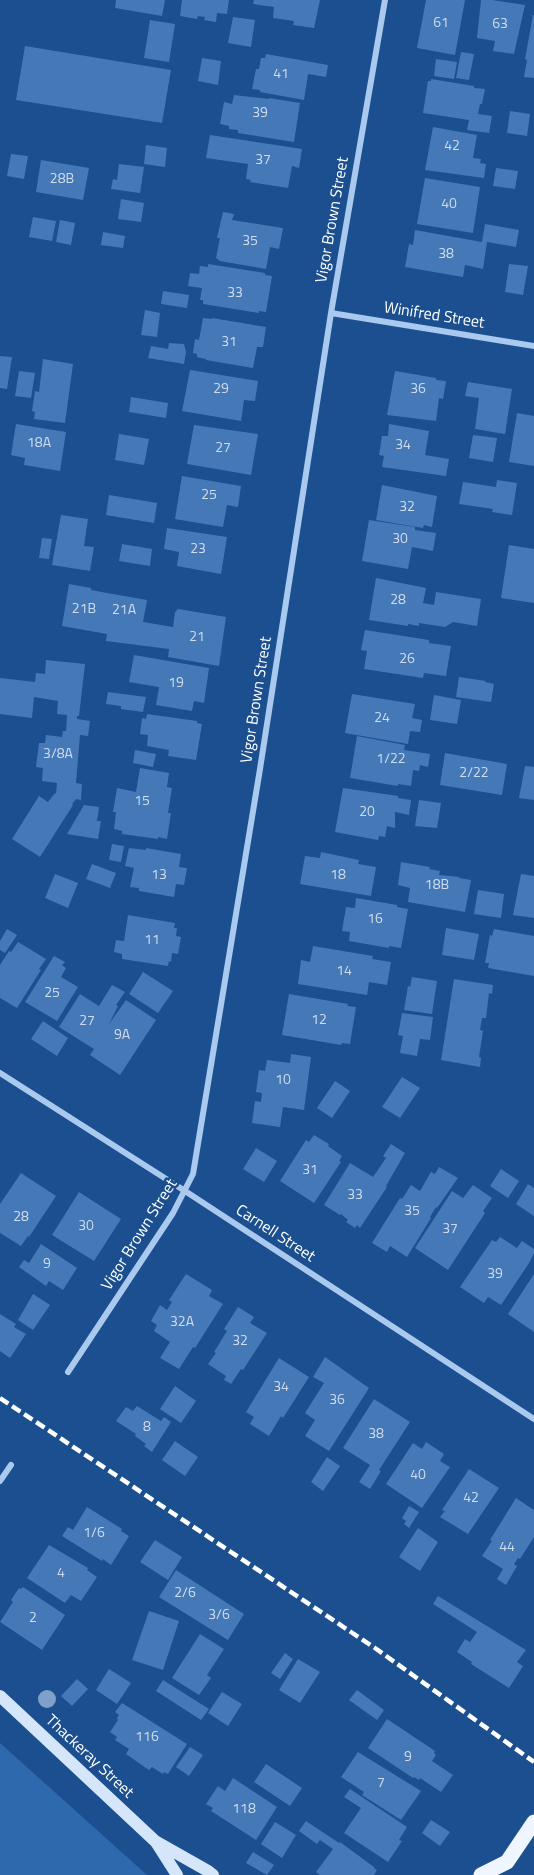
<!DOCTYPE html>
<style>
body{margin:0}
canvas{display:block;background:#1b4f8f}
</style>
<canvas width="534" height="1875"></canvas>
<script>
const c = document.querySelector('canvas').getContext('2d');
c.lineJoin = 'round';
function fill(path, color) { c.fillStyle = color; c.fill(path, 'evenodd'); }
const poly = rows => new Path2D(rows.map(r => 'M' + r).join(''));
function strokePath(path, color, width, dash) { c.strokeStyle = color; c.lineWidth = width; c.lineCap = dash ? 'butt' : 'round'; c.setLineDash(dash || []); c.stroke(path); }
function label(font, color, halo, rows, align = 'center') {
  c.font = font + ' "Titillium Web",sans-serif'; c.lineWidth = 5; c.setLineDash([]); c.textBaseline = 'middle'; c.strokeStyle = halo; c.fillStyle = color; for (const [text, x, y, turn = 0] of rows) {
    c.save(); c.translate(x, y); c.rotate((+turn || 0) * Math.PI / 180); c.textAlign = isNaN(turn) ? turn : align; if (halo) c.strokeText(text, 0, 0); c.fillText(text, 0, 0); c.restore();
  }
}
fill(poly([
 [0,1743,147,1875,0,1875]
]), '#2e69ad');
fill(poly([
 [116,0,165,0,162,16,115,8],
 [182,0,229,0,227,14,217,13,216,22,204,20,205,17,198,16,197,19,180,16],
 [254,0,320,0,314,28,293,25,294,21,273,18,274,7,253,4],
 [426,0,465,0,455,55,417,48],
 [481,0,492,0,525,5,514,54,493,51,495,41,477,38],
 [533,15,534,15,534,78,524,77,527,60,525,59],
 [233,17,255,20,251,47,228,43],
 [150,20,175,24,169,62,144,58],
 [25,46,171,70,162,123,16,100],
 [461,52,474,54,469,80,456,78],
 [266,54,328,65,326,77,308,74,304,100,260,92,260,90,252,89,256,69,259,69,261,58,265,58],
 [202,58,221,61,218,85,198,81],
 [436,59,457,62,454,79,434,76],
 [431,79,474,86,474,88,485,89,482,104,480,104,478,114,492,116,489,133,467,130,469,120,423,113,428,81,431,81],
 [234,95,269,99,269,98,300,103,294,142,238,133,238,130,229,129,229,126,220,124,224,102,232,104],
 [510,111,530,114,527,136,507,133],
 [433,127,477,135,473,158,481,159,480,163,486,164,484,178,425,170],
 [210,135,302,149,299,168,292,166,288,188,250,182,251,180,246,179,248,164,206,158],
 [146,145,167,148,165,167,144,164],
 [11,154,28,156,24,179,7,176],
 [41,160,89,168,83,200,36,192],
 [119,164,144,167,140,193,111,189,113,179,117,180],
 [496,168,518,171,515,189,493,186],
 [425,178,480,187,473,233,417,224],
 [121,199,144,203,141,222,118,219],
 [223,212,234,214,232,220,283,228,279,249,270,247,266,269,220,261,216,258,220,238,217,238],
 [33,217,56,221,52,241,29,237],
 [60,220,75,223,71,245,56,242],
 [485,224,519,230,516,247,487,242,483,269,465,265,463,277,405,267,409,244,413,245,415,230,482,242],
 [103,232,125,236,123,248,101,245],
 [208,264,265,273,265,275,272,276,266,312,259,311,259,313,203,304,203,300,200,300,202,288,188,286,190,273,199,274,200,266,208,267],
 [509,264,528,266,523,295,505,292],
 [163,291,189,295,187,308,161,304],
 [145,310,160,313,157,337,141,335],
 [203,318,212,319,212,318,266,327,263,347,257,347,253,368,206,360,206,359,197,357,197,354,193,353,195,339,199,340],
 [169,343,184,344,186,352,184,364,148,358,151,346,168,349],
 [0,356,12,357,7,389,0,388],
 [43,359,73,364,65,423,34,419,35,412,32,411,35,391,39,392],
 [190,370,258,381,255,401,244,400,241,421,182,411],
 [19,371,35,373,31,398,15,396],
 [395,371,436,378,436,380,446,381,443,399,439,398,436,421,387,415],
 [468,382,512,389,505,434,475,429,479,398,465,396],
 [131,397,168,403,166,418,129,412],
 [517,413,534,416,534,466,509,462],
 [16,424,66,432,60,471,24,465,25,458,11,455],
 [389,424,429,431,425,455,449,459,446,476,382,467,384,456,379,455,382,436,388,436],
 [194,425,258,434,251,475,187,464],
 [119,434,149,439,144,465,115,460],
 [473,435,497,438,493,462,469,458],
 [182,476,241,486,238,507,227,505,223,527,175,519],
 [497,480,517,483,512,515,492,512,493,509,459,504,463,482,496,487],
 [382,485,437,496,432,527,424,525,423,528,376,520],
 [109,495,157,503,154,523,106,515],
 [61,515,88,519,84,546,94,547,90,571,52,565],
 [369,520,415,527,415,530,436,533,433,551,412,547,408,569,362,561],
 [167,528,227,537,221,574,177,566,179,552,164,549],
 [42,538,52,539,49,559,39,558],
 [122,544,152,549,150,566,119,561],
 [509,545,534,549,534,603,501,598],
 [376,578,426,588,423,603,434,605,436,592,481,599,477,626,453,622,445,627,419,623,419,626,408,624,408,626,369,620],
 [69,584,91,588,91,590,107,593,147,600,143,622,173,627,175,612,178,609,226,617,219,666,168,657,169,649,106,641,107,634,62,626],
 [365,630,429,640,429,643,451,646,446,676,424,673,423,678,364,669,367,651,361,650],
 [134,655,209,668,204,703,194,701,192,711,156,705,159,687,129,682],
 [46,660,85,664,79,716,77,716,77,719,90,721,88,736,80,735,76,783,82,784,81,800,76,799,72,804,73,805,40,857,12,839,39,796,48,802,55,793,56,794,57,783,42,781,43,768,36,767,39,743,45,743,46,735,62,737,63,731,66,731,67,715,57,714,58,701,34,697,32,718,0,714,0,678,35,682,36,673,45,674],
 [459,677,486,681,485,682,494,684,491,702,456,697],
 [108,692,146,697,143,712,121,709,121,706,106,704],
 [352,694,415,704,412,718,422,720,420,732,410,731,408,744,345,733],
 [434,695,461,700,457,724,430,720],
 [147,714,197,721,197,723,202,724,196,760,168,756,169,750,147,746,148,735,140,734,142,718,146,719],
 [357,736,405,745,404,750,430,754,428,767,420,765,419,771,413,770,411,786,398,784,398,786,350,778],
 [135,750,156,754,153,767,133,763],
 [445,753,507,764,502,795,440,785],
 [525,766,534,767,534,800,519,798],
 [140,768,169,773,167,787,172,788,168,813,171,813,167,839,158,837,158,839,122,834,122,831,114,829,116,812,113,812,117,788,136,792],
 [343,788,398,796,398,798,411,800,409,815,395,812,395,828,387,826,385,837,379,836,378,840,335,832],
 [419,800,441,803,437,828,415,826],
 [84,805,99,807,97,821,101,821,98,839,67,834],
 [112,844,124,846,121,862,109,860],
 [129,848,146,850,146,848,181,854,179,867,187,868,184,885,176,884,174,897,139,891,139,888,130,887,134,868,125,866],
 [321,852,359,860,358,864,376,867,371,896,300,884,305,856,320,858],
 [401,862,430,867,429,869,440,871,439,875,459,877,459,878,471,880,465,912,408,902,410,888,398,885],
 [92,864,116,873,110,888,86,879],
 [55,874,78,883,68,908,45,898],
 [521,874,534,876,534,918,513,915],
 [478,890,504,894,501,918,474,914],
 [356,898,397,905,397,907,408,909,401,948,389,946,389,948,349,941,350,932,342,931,346,907,355,908],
 [128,915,175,923,174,928,177,928,176,936,181,937,178,954,172,953,171,962,169,961,168,966,122,959,122,954,114,952,116,940,124,941],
 [446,928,479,934,474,960,442,955],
 [7,929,17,935,5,953,0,950,0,941],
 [494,929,534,936,534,976,488,968,489,963,485,963,490,935,492,936],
 [18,942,46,959,39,969,41,970,17,1008,0,998,0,965,9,951,11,952],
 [313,946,373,956,372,959,391,962,387,985,369,982,367,995,298,984,301,960,310,962],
 [54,956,65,962,62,965,66,968,61,977,78,987,57,1021,25,1002],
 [143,972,173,991,158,1013,129,994],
 [412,977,437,981,432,1014,404,1010,408,986,410,987],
 [454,979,493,985,492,994,489,993,486,1018,482,1018,480,1030,483,1031,479,1057,481,1058,480,1067,441,1060],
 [112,985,125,992,116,1005,118,1006,109,1024,126,1000,156,1020,120,1075,90,1055,94,1049,59,1027,80,994,99,1006],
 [289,994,348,1004,347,1006,356,1007,350,1044,342,1043,341,1045,282,1035],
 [402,1013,433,1017,430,1040,420,1039,417,1056,400,1053,403,1036,398,1035],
 [43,1021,68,1038,57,1056,31,1039],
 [291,1054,311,1057,304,1110,283,1107,280,1127,252,1123,255,1101,261,1102,262,1093,256,1092,259,1070,265,1071,267,1060,290,1063],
 [402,1077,420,1088,400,1118,382,1107],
 [335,1081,350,1091,332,1118,317,1108],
 [314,1135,329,1144,328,1146,342,1156,339,1161,341,1162,314,1203,280,1181,306,1140,309,1142],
 [391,1144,405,1153,386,1186,387,1187,360,1228,357,1225,355,1228,346,1222,348,1220,341,1214,340,1215,324,1205,350,1163,373,1177,386,1158,383,1156],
 [256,1148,277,1161,264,1182,243,1169],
 [439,1167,458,1178,437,1208,436,1207,430,1217,431,1218,407,1257,390,1246,387,1252,372,1243,400,1198,402,1199,411,1185,420,1191,431,1172,435,1174],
 [501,1169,519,1181,508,1198,490,1186],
 [21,1173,56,1196,29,1237,28,1236,21,1246,0,1233,0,1204],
 [528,1184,534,1188,534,1216,516,1204],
 [473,1185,492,1198,483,1211,485,1213,448,1270,415,1248,452,1191,463,1198],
 [79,1192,121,1219,94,1261,52,1235],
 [500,1237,517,1248,522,1241,534,1249,534,1253,529,1263,501,1305,488,1297,484,1303,460,1287,492,1240,496,1242],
 [41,1244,77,1268,63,1290,49,1281,46,1286,19,1267,24,1260,29,1263],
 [186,1274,212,1290,209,1296,223,1304,195,1348,193,1347,179,1369,160,1358,170,1342,154,1331,157,1325,151,1321,160,1305,167,1310,172,1302,169,1300],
 [534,1274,534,1332,508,1314],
 [33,1294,50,1305,33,1330,18,1320],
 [238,1307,254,1317,250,1323,267,1333,243,1370,241,1369,231,1384,224,1380,226,1376,208,1364,216,1353,214,1352,227,1331,224,1329],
 [0,1314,16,1324,14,1327,26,1334,10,1358,0,1351],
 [325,1357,369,1388,329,1451,305,1436,315,1420,305,1413,324,1383,313,1377],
 [279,1358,309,1377,283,1418,281,1416,269,1436,250,1424,254,1417,246,1412],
 [175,1386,196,1401,181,1423,160,1409],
 [374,1399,410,1422,379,1470,381,1471,370,1489,359,1482,370,1465,343,1448],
 [137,1406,161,1421,164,1417,171,1422,152,1452,144,1446,146,1444,135,1436,136,1434,116,1421,126,1407,133,1411],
 [175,1441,198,1457,185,1476,162,1460],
 [426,1442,444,1454,440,1461,450,1467,422,1508,386,1484,413,1443,422,1449],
 [327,1457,340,1466,323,1491,311,1482],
 [469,1469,499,1488,468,1534,440,1517,445,1511,442,1510],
 [516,1498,534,1510,534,1537,520,1559,518,1558,514,1564,517,1566,506,1585,497,1579,503,1569,482,1556,492,1541,490,1540],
 [409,1506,419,1512,409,1528,404,1524,406,1521,402,1518],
 [87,1507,122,1529,121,1531,129,1536,111,1565,103,1559,102,1561,62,1536,68,1527,73,1530],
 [418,1528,438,1542,420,1571,399,1557],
 [155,1540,182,1557,168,1580,140,1562],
 [49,1545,88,1568,87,1570,97,1577,81,1601,71,1595,65,1603,27,1578],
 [176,1570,244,1614,228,1640,159,1597],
 [23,1587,65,1615,42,1650,0,1622,13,1602,11,1600,19,1588,21,1589],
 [438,1596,526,1650,517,1662,523,1666,509,1688,471,1664,472,1662,457,1652,465,1639,470,1642,477,1632,433,1604],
 [149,1611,179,1621,163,1670,132,1660],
 [200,1634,224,1649,207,1675,211,1678,199,1695,172,1678],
 [285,1653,293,1659,280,1679,271,1673],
 [298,1659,320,1672,300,1703,279,1690],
 [109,1669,131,1683,117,1704,96,1690],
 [77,1679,88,1689,72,1706,61,1696],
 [163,1680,209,1709,201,1720,156,1691],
 [357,1690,384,1710,377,1720,349,1700],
 [222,1692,242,1704,228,1726,208,1713],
 [122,1703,187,1744,168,1774,164,1772,163,1774,152,1767,149,1770,126,1754,129,1749,115,1740,117,1737,110,1732,118,1720,117,1718,119,1715,115,1712],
 [387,1719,435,1751,434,1753,436,1755,432,1761,453,1775,441,1792,420,1778,419,1780,414,1777,413,1778,368,1748],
 [190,1747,203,1755,189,1776,176,1767],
 [358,1752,421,1791,401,1820,362,1795,364,1792,341,1777],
 [266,1764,302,1788,290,1806,254,1782],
 [233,1778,277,1807,256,1840,211,1811,213,1808,206,1804,218,1786,225,1791],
 [350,1789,407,1827,399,1840,402,1841,388,1862,344,1833,361,1808,344,1797],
 [431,1820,450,1832,440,1846,422,1833],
 [306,1821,339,1843,340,1842,374,1867,374,1868,377,1870,374,1875,320,1875,316,1872,333,1849,320,1840,317,1844,299,1831],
 [275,1822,296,1835,282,1858,261,1844],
 [253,1852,274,1865,267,1875,246,1863]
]), '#4478b7');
strokePath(poly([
 [331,313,534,346],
 [0,1073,185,1191,534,1419],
 [68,1372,173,1213,193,1174,260,769,331,313,385,0],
 [0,1481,11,1465]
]), '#a9c9ee', 6);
strokePath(poly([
 [0,1696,155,1841,208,1871,213,1875],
 [156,1842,177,1875]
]), '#d6e6fa', 12);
strokePath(poly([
 [481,1875,507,1862,534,1822]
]), '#f0f6ff', 15);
strokePath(poly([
 [0,1398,375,1648,534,1762]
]), '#fff', 4.5, [10, 4.5]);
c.fillStyle = '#7ea0ca';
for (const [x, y] of [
 [47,1699]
]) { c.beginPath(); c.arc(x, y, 9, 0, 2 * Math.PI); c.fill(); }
label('14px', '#d0dded', null, [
 ["61",441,24],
 ["63",500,25],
 ["41",281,75],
 ["39",260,114],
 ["42",452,147],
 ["37",263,161],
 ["28B",62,180],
 ["40",449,205],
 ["35",250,242],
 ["38",446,255],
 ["33",235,294],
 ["31",229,343],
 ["29",221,390],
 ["36",418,390],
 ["18A",39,444],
 ["34",403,446],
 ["27",223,449],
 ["25",209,496],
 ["32",407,508],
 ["30",400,540],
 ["23",198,550],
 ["28",398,601],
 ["21B",84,610],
 ["21A",124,611],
 ["21",197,638],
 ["26",407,660],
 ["19",176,684],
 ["24",382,719],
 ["3/8A",58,755],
 ["1/22",391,760],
 ["2/22",474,774],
 ["15",142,802],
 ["20",367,813],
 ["13",159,876],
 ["18",338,876],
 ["18B",437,886],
 ["16",375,920],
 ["11",152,941],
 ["14",344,972],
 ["25",52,994],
 ["12",319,1021],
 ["27",87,1022],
 ["9A",122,1036],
 ["10",283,1081],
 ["31",310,1171],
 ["33",355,1196],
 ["35",412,1212],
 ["28",21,1218],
 ["30",86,1227],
 ["37",450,1230],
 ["9",47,1265],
 ["39",495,1275],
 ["32A",182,1323],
 ["32",240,1342],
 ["34",281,1388],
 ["36",337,1401],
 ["8",147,1428],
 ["38",376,1435],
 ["40",418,1476],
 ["42",471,1499],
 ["1/6",94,1534],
 ["44",507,1548],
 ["4",61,1574],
 ["2/6",185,1594],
 ["3/6",219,1616],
 ["2",33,1619],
 ["116",147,1738],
 ["9",408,1758],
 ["7",381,1784],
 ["118",244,1810]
]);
label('16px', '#fff', '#1b4f8f', [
 ["Vigor Brown Street",333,220,-80],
 ["Winifred Street",434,316,9],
 ["Vigor Brown Street",257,700,-81],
 ["Carnell Street",275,1234,33],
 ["Vigor Brown Street",140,1235,-58],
 ["Thackeray Street",89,1757,43]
]);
</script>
